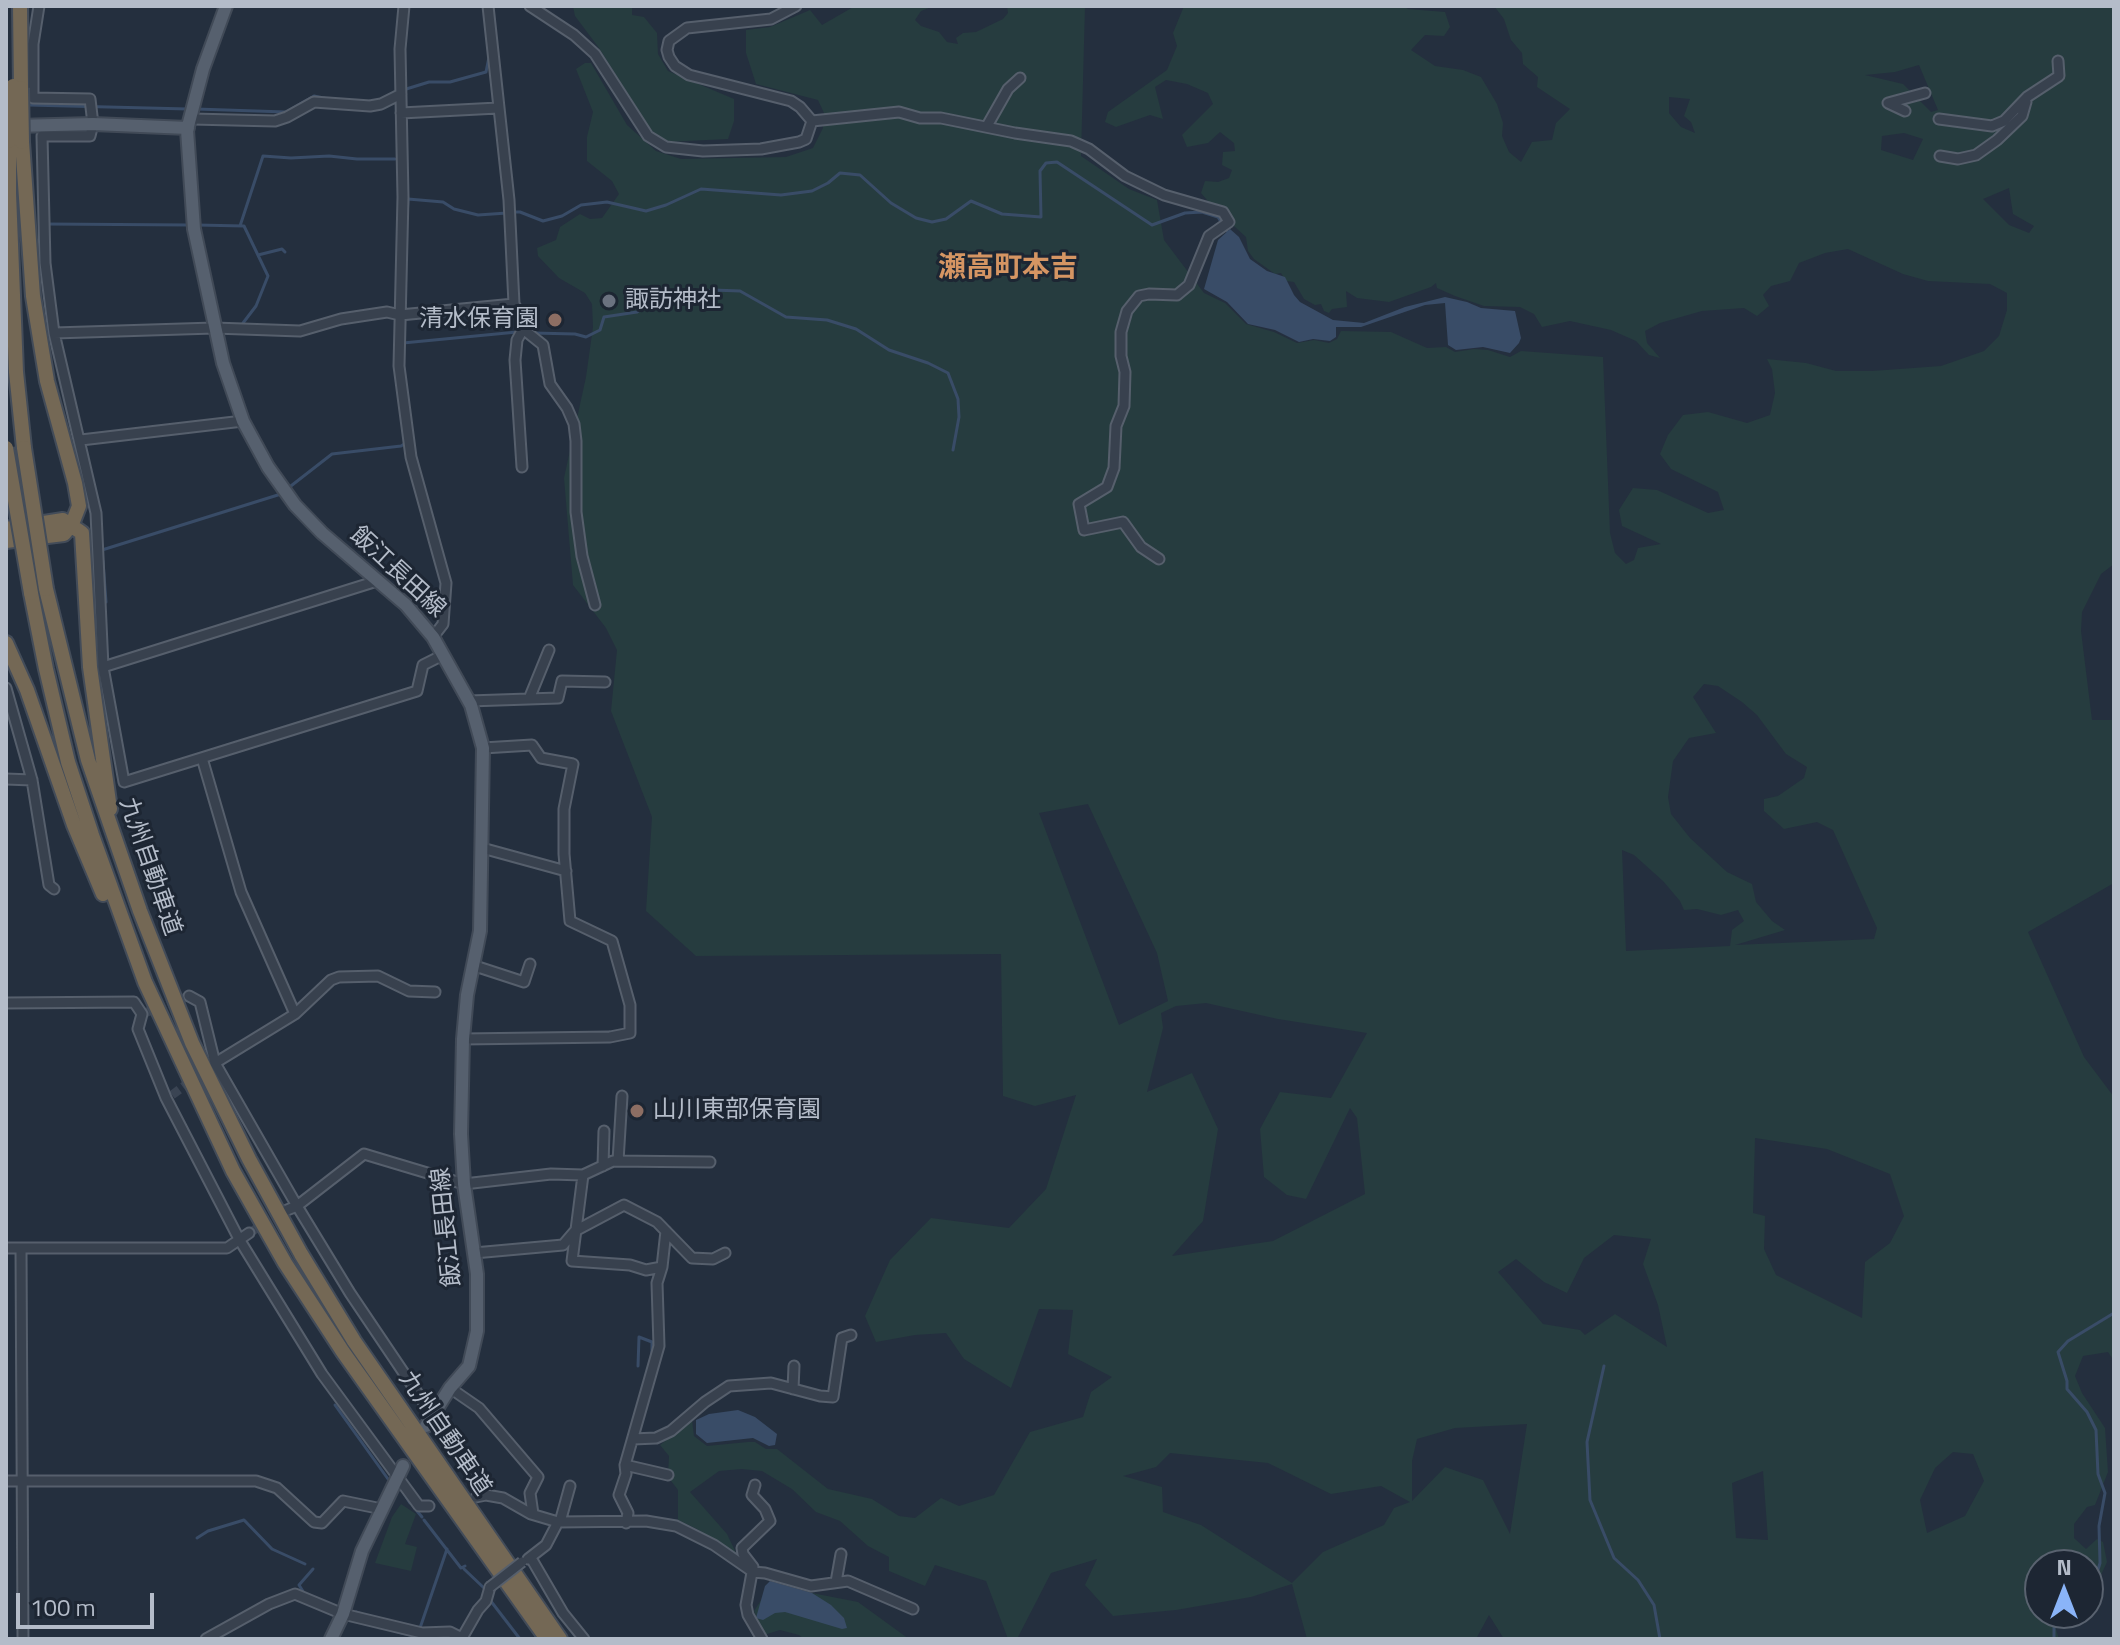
<!DOCTYPE html>
<meta charset="utf-8">
<style>
body{margin:0}
#map{position:relative;width:2120px;height:1645px;overflow:hidden;background:#242f3e;font-family:"Titillium Web",sans-serif}
canvas{display:block}
.frame{position:absolute;inset:0;border:8px solid #b4bcc9;pointer-events:none}
.north{position:absolute;left:2024px;top:1549px;width:80px;height:80px;box-sizing:border-box;background:#1d2633;border:2px solid #59626f;border-radius:50%;rotate:0deg;font-size:22px;font-weight:700;line-height:32px;text-align:center;color:#b4bcc9}
.north::after{content:'';display:block;margin:auto;width:28px;height:36px;background:#8ab4f8;clip-path:polygon(50% 0,100% 100%,50% 72%,0 100%)}
.scale{position:absolute;left:16px;top:1593px;width:138px;height:36px;box-sizing:border-box;border:4px solid #b4bcc9;border-top:0;padding-left:10px;font-size:24px;line-height:28px;white-space:nowrap;color:#b4bcc9;-webkit-text-stroke:6px #1d2633;paint-order:stroke}
</style>
<div id="map">
<canvas width="2120" height="1645"></canvas>
<div class="frame"></div>
<div class="north">N</div>
<div class="scale">100 m</div>
</div>
<script>
const c = document.querySelector('canvas').getContext('2d');
c.lineJoin = 'round';
function fill(path, color) { c.fillStyle = color; c.fill(path, 'evenodd'); }
const poly = rows => new Path2D(rows.map(r => 'M' + r).join(''));
function strokePath(path, color, width, dash) { c.strokeStyle = color; c.lineWidth = width; c.lineCap = dash ? 'butt' : 'round'; c.setLineDash(dash || []); c.stroke(path); }
function label(font, color, halo, rows, align = 'center') {
  c.font = font + ' "Titillium Web","Noto Sans JP",sans-serif'; c.lineWidth = 6; c.setLineDash([]); c.textBaseline = 'middle'; c.strokeStyle = halo; c.fillStyle = color; for (const [text, x, y, turn = 0] of rows) {
    c.save(); c.translate(x, y); c.rotate((+turn || 0) * Math.PI / 180); c.textAlign = isNaN(turn) ? turn : align; if (halo) c.strokeText(text, 0, 0); c.fillText(text, 0, 0); c.restore();
  }
}
fill(poly([
 [573,6,632,6,632,15,644,17,657,33,658,54,668,71,734,99,734,121,728,139,666,142,650,129,599,48,575,16],
 [855,6,934,6,921,11,915,20,921,26,939,32,947,42,958,44,956,38,963,33,976,32,1003,19,1008,13,1007,6,1085,6,1081,156,1129,189,1157,200,1164,240,1204,293,1225,303,1246,324,1274,332,1297,343,1314,340,1329,343,1337,339,1341,331,1391,332,1427,348,1446,347,1455,352,1474,349,1488,350,1510,357,1521,351,1603,357,1610,533,1615,553,1626,564,1634,560,1638,548,1661,544,1622,526,1619,510,1633,488,1657,490,1708,513,1724,510,1718,492,1671,469,1660,454,1668,435,1683,415,1708,412,1747,423,1770,415,1775,393,1772,369,1767,359,1806,363,1836,371,1872,371,1941,366,1984,351,1999,336,2007,310,2007,293,1990,284,1928,281,1903,274,1848,249,1825,253,1799,263,1790,281,1771,286,1763,295,1769,306,1757,316,1744,308,1702,311,1660,323,1645,331,1647,343,1660,358,1649,355,1636,341,1611,330,1570,321,1542,327,1534,314,1520,307,1484,306,1455,296,1437,288,1436,283,1431,287,1389,302,1357,298,1346,291,1347,307,1332,309,1329,313,1324,311,1321,304,1315,305,1304,299,1294,282,1286,281,1281,273,1275,274,1254,259,1248,251,1246,237,1213,207,1201,193,1205,181,1218,182,1229,178,1232,170,1222,165,1223,152,1235,151,1234,143,1220,132,1208,143,1187,147,1182,135,1213,104,1208,93,1187,84,1166,80,1155,87,1163,119,1150,115,1116,127,1105,122,1108,112,1167,70,1177,46,1173,33,1184,6,1403,6,1408,9,1445,12,1450,27,1444,36,1425,35,1411,50,1435,66,1463,70,1481,77,1497,104,1503,123,1502,136,1509,152,1521,162,1532,142,1552,140,1556,123,1570,109,1537,87,1538,77,1523,64,1522,53,1511,40,1504,19,1494,6,2114,6,2114,564,2101,574,2082,612,2081,631,2092,720,2114,720,2114,883,2028,932,2084,1057,2114,1097,2114,1361,2108,1352,2083,1356,2075,1376,2082,1393,2105,1428,2108,1472,2095,1505,2087,1507,2074,1524,2074,1538,2086,1549,2097,1539,2103,1542,2107,1562,2096,1586,2088,1588,2088,1565,2040,1565,2040,1613,2051,1613,2059,1639,1504,1639,1489,1615,1476,1639,1307,1639,1292,1584,1251,1597,1176,1610,1113,1616,1085,1585,1097,1559,1051,1573,1017,1639,1008,1639,986,1581,935,1565,925,1586,889,1571,889,1557,868,1546,840,1521,816,1512,792,1489,762,1471,742,1469,719,1471,690,1492,727,1534,738,1557,697,1529,678,1520,678,1490,668,1477,669,1456,660,1445,692,1420,694,1436,707,1446,748,1442,755,1442,766,1449,777,1449,828,1489,872,1499,899,1516,915,1518,941,1498,959,1506,994,1495,1030,1432,1083,1417,1091,1392,1112,1377,1068,1354,1073,1310,1039,1309,1011,1388,964,1359,946,1333,915,1335,876,1342,865,1316,890,1260,931,1218,1009,1228,1046,1189,1076,1095,1035,1106,1003,1096,1001,954,696,956,646,911,652,817,611,711,617,650,606,628,573,585,564,478,586,377,593,327,592,304,585,293,559,278,538,256,537,248,556,240,560,227,580,214,590,219,602,218,619,194,612,181,587,161,587,137,593,112,576,69,585,63,591,63,627,125,656,151,681,159,786,157,813,148,823,128,824,113,818,100,756,84,746,53,746,30,770,27,810,10,822,25],
 [1919,65,1938,110,1931,112,1903,84,1865,75,1895,72],
 [1669,97,1690,99,1684,116,1691,122,1695,133,1681,127,1669,113],
 [1904,133,1923,139,1913,160,1881,150,1882,136],
 [2009,188,2013,214,2034,226,2029,233,2009,225,1983,199],
 [1704,684,1718,686,1742,702,1757,715,1786,754,1807,767,1804,778,1778,796,1764,799,1764,811,1784,829,1817,822,1833,830,1877,928,1874,939,1735,945,1785,930,1772,921,1756,902,1752,884,1727,872,1690,838,1671,814,1668,797,1673,761,1689,738,1716,733,1693,697],
 [1088,804,1157,953,1168,1001,1119,1025,1039,813],
 [1622,850,1634,855,1663,881,1680,901,1684,910,1697,909,1721,915,1738,910,1744,921,1732,930,1730,946,1626,951],
 [1206,1003,1278,1019,1367,1033,1331,1098,1280,1092,1260,1129,1264,1177,1287,1195,1306,1199,1350,1108,1357,1118,1365,1194,1273,1241,1172,1256,1203,1221,1218,1129,1192,1073,1147,1092,1163,1028,1161,1013,1176,1006],
 [1755,1138,1827,1149,1890,1174,1904,1216,1890,1243,1865,1262,1862,1318,1776,1275,1764,1249,1765,1216,1753,1213],
 [1614,1235,1651,1239,1643,1264,1658,1305,1667,1347,1615,1314,1585,1335,1580,1330,1543,1324,1498,1272,1516,1259,1544,1282,1567,1293,1584,1258],
 [1527,1424,1510,1534,1483,1480,1445,1467,1412,1501,1412,1461,1417,1439,1455,1428],
 [1953,1452,1973,1454,1984,1481,1965,1516,1927,1533,1920,1500,1935,1468],
 [1170,1453,1268,1463,1331,1494,1381,1486,1410,1502,1394,1508,1384,1525,1323,1552,1292,1583,1201,1525,1163,1512,1162,1487,1123,1476,1156,1467],
 [1763,1471,1768,1540,1736,1538,1732,1483],
 [401,1504,416,1514,405,1544,417,1547,411,1571,375,1563,392,1517],
 [771,1585,858,1602,909,1639,804,1639,799,1635,780,1630,764,1635,754,1611]
]), '#263c3f');
fill(poly([
 [1230,229,1239,237,1250,259,1267,271,1285,277,1294,295,1300,302,1333,320,1364,323,1405,307,1445,297,1467,302,1481,308,1515,311,1521,338,1519,343,1510,353,1483,347,1456,350,1448,345,1445,303,1425,305,1361,327,1336,327,1336,337,1330,341,1313,339,1299,342,1275,330,1248,324,1227,302,1204,289,1218,240],
 [738,1410,755,1417,777,1434,775,1445,769,1446,753,1438,707,1443,696,1434,696,1420,709,1414],
 [770,1581,812,1593,831,1605,844,1618,847,1628,842,1629,785,1612,775,1613,763,1620,756,1618,765,1586]
]), '#394c67');
strokePath(poly([
 [403,90,429,82,450,82,486,72,489,57],
 [28,105,188,109],
 [196,109,286,112,314,96,328,99],
 [515,212,520,212,543,221,562,216,581,205,607,202,646,211,666,205,701,189,781,195,812,191,828,183,840,173,860,175,891,203,916,218,932,222,946,219,971,201,1002,214,1041,217,1040,171,1046,163,1057,162,1152,225,1185,213,1202,212,1218,217,1227,231],
 [407,218,408,199,443,202,454,209,478,215,507,213],
 [45,224,190,225],
 [197,225,244,226,268,276,256,306,243,323],
 [240,226,263,156,291,158,329,156,357,159,395,159],
 [258,255,282,249,285,252],
 [533,333,575,334,586,337,600,330,604,317,637,312,654,298,713,290,740,291,786,317,827,320,856,329,889,350,928,363,948,373,958,399,959,417,953,450],
 [403,343,517,332],
 [407,393,409,413],
 [287,489,332,454,401,446,406,443],
 [102,550,281,494],
 [103,561,106,602],
 [638,1366,639,1337,652,1342,652,1356],
 [1604,1366,1587,1442,1590,1500,1614,1558,1638,1580,1654,1605,1660,1639],
 [335,1405,388,1479],
 [405,1495,410,1503],
 [417,1511,422,1517],
 [424,1520,461,1568,465,1566],
 [197,1538,208,1531,244,1520,272,1549,305,1564],
 [464,1569,484,1588],
 [2088,1582,2097,1573,2100,1563,2099,1526,2105,1493,2098,1474,2096,1430,2087,1412,2067,1389,2067,1381,2058,1352,2068,1341,2114,1313],
 [304,1593,299,1585,313,1569],
 [490,1600,520,1639],
 [356,1612,367,1616],
 [420,1628,447,1549],
 [398,1632,418,1637],
 [423,1638,437,1637],
 [2054,1639,2054,1613]
]), '#394c67', 3);
strokePath(poly([
 [142,1014,189,996],
 [172,1095,210,1067],
 [249,1233,281,1214]
]), '#3a4453', 9, [9, 4.5]);
const minor = poly([
 [39,6,33,44,33,98,90,99,93,124,90,136,42,136,45,263,54,333,96,513,103,667,124,782,417,691,423,665,443,655],
 [404,6,400,49,403,197,399,366,411,457,446,583,443,624,433,637],
 [488,6,509,200,514,304,524,321,523,329,543,345,550,384,567,408,574,424,576,441,576,512,582,556,595,605],
 [530,6,574,35,595,54,648,136,666,147,703,151,761,149,799,142,806,139,812,121,800,107,791,101,689,75,675,66,669,57,667,50,669,41,687,28,771,19,796,6],
 [1905,111,1888,103,1925,93],
 [401,113,498,108],
 [192,119,275,121,287,117,314,102,370,106,381,104,401,94],
 [1939,119,1992,126,2004,121,2027,97,2059,76,2058,61],
 [812,121,899,112,920,118,941,118,1015,133,1071,141,1089,149,1125,176,1164,195,1223,212,1229,222,1209,236,1189,285,1177,295,1149,294,1139,296,1127,311,1121,332,1121,356,1125,372,1124,406,1116,426,1114,468,1107,487,1079,504,1084,530,1123,522,1141,547,1159,559],
 [987,126,1008,89,1020,78],
 [1940,156,1958,159,1976,155,1997,140,2022,116,2026,102],
 [54,333,214,328,300,331,341,319,387,312,400,315,514,304],
 [81,440,243,421],
 [522,467,515,360,517,340,523,329],
 [103,667,377,581],
 [6,688,32,780,49,885,54,889],
 [529,699,549,650],
 [469,701,558,698,562,681,605,682],
 [202,758,241,892,295,1014],
 [6,779,32,780],
 [482,848,566,871],
 [475,966,524,982,530,964],
 [189,996,200,1002,215,1063,297,1206,350,1293,486,1495],
 [6,1003,134,1002,142,1014,138,1029,166,1098,239,1239,322,1374,419,1506,429,1506],
 [463,1039,610,1037,630,1033,630,1005,612,941,570,921,564,854,564,809,573,764,541,758,532,745,483,748],
 [215,1063,295,1014,331,980,339,977,378,976,409,991,435,992],
 [618,1161,622,1096],
 [603,1166,604,1131],
 [583,1175,572,1261,630,1265,646,1270,662,1267],
 [287,1210,297,1206,364,1154,464,1184,551,1174,583,1175,613,1161,710,1162],
 [6,1248,227,1248,249,1233],
 [21,1248,23,1639],
 [474,1253,563,1245,575,1231,624,1205,657,1222,692,1258,713,1259,725,1253],
 [450,1388,479,1408,538,1477,530,1493,533,1514],
 [793,1389,794,1366],
 [633,1439,656,1438,671,1431,705,1402,729,1386,771,1383,820,1396,833,1397,841,1344,842,1338,851,1335],
 [625,1465,668,1475],
 [6,1481,256,1481,277,1488,314,1522,322,1523,343,1501,382,1509],
 [755,1485,752,1495,765,1509,770,1521,742,1548,743,1554,753,1567,746,1605,748,1615,762,1639],
 [476,1497,486,1495,503,1498,531,1514,558,1522,646,1521,676,1526,714,1545,753,1572,765,1573,811,1586,848,1581,913,1609],
 [560,1522,570,1486],
 [626,1523,628,1513,619,1495,626,1474,625,1465,659,1346,657,1283,662,1267,666,1231],
 [531,1558,563,1613,584,1639],
 [528,1559,546,1545,558,1522],
 [836,1582,841,1554],
 [462,1638,478,1610,486,1601,490,1587],
 [206,1639,269,1604,295,1594,343,1614,422,1633,450,1632,464,1639]
]);
const major = poly([
 [226,6,203,69,187,130,194,229,223,363,243,421,268,467,295,505,322,533,406,605,433,637,471,705,483,748,480,931,467,995,463,1039,461,1134,464,1184,477,1274,477,1331,469,1366,450,1388,426,1426],
 [15,126,93,124,188,128],
 [331,1639,343,1614,362,1551,403,1466]
]);
const highway = poly([
 [20,6,21,87],
 [9,141,9,193,16,372,24,448],
 [6,529,63,520,82,533,90,667,110,809],
 [6,541,64,534,72,524,79,506,75,483,47,381,33,296,22,142],
 [46,589,88,760,140,911,192,1043,249,1159,301,1254,354,1341,560,1639],
 [31,593,46,669,68,762,92,835,145,982,233,1171,285,1263,343,1352,547,1639],
 [6,643,27,690,74,825,103,894]
]);
strokePath(minor, '#565f6c', 13);
strokePath(major, '#414a57', 16);
strokePath(highway, '#434c59', 18);
strokePath(minor, '#38414e', 9);
strokePath(major, '#56606e', 12);
strokePath(highway, '#746855', 14);
const minorBridge = poly([
 [490,1587,522,1562]
]);
const highwayBridge = poly([
 [21,88,22,142],
 [9,141,13,86],
 [6,448,31,593],
 [24,448,46,589]
]);
strokePath(minorBridge, '#565f6c', 13, []);
strokePath(highwayBridge, '#434c59', 18, []);
strokePath(minorBridge, '#38414e', 9);
strokePath(highwayBridge, '#746855', 14);
for (const [x, y, r, color] of [
 [609,301,8,"#6b7280"],
 [555,320,8,"#8d6e63"],
 [637,1111,8,"#8d6e63"]
]) { const dot = new Path2D(); dot.arc(x, y, r, 0, 2 * Math.PI); c.fillStyle = color; c.fill(dot); strokePath(dot, '#1d2633', 3); }
label('24px', '#b4bcc9', '#1d2633', [
 ["諏訪神社",625,301],
 ["清水保育園",539,320,"right"],
 ["山川東部保育園",653,1111]
], 'left');
label('24px', '#b4bcc9', '#1d2633', [
 ["飯江長田線",397,573,43],
 ["九州自動車道",149,867,71],
 ["飯江長田線",448,1227,-96],
 ["九州自動車道",444,1434,56]
]);
label('bold 28px', '#d59563', '#1d2633', [
 ["瀬高町本吉",1008,269]
]);
</script>
